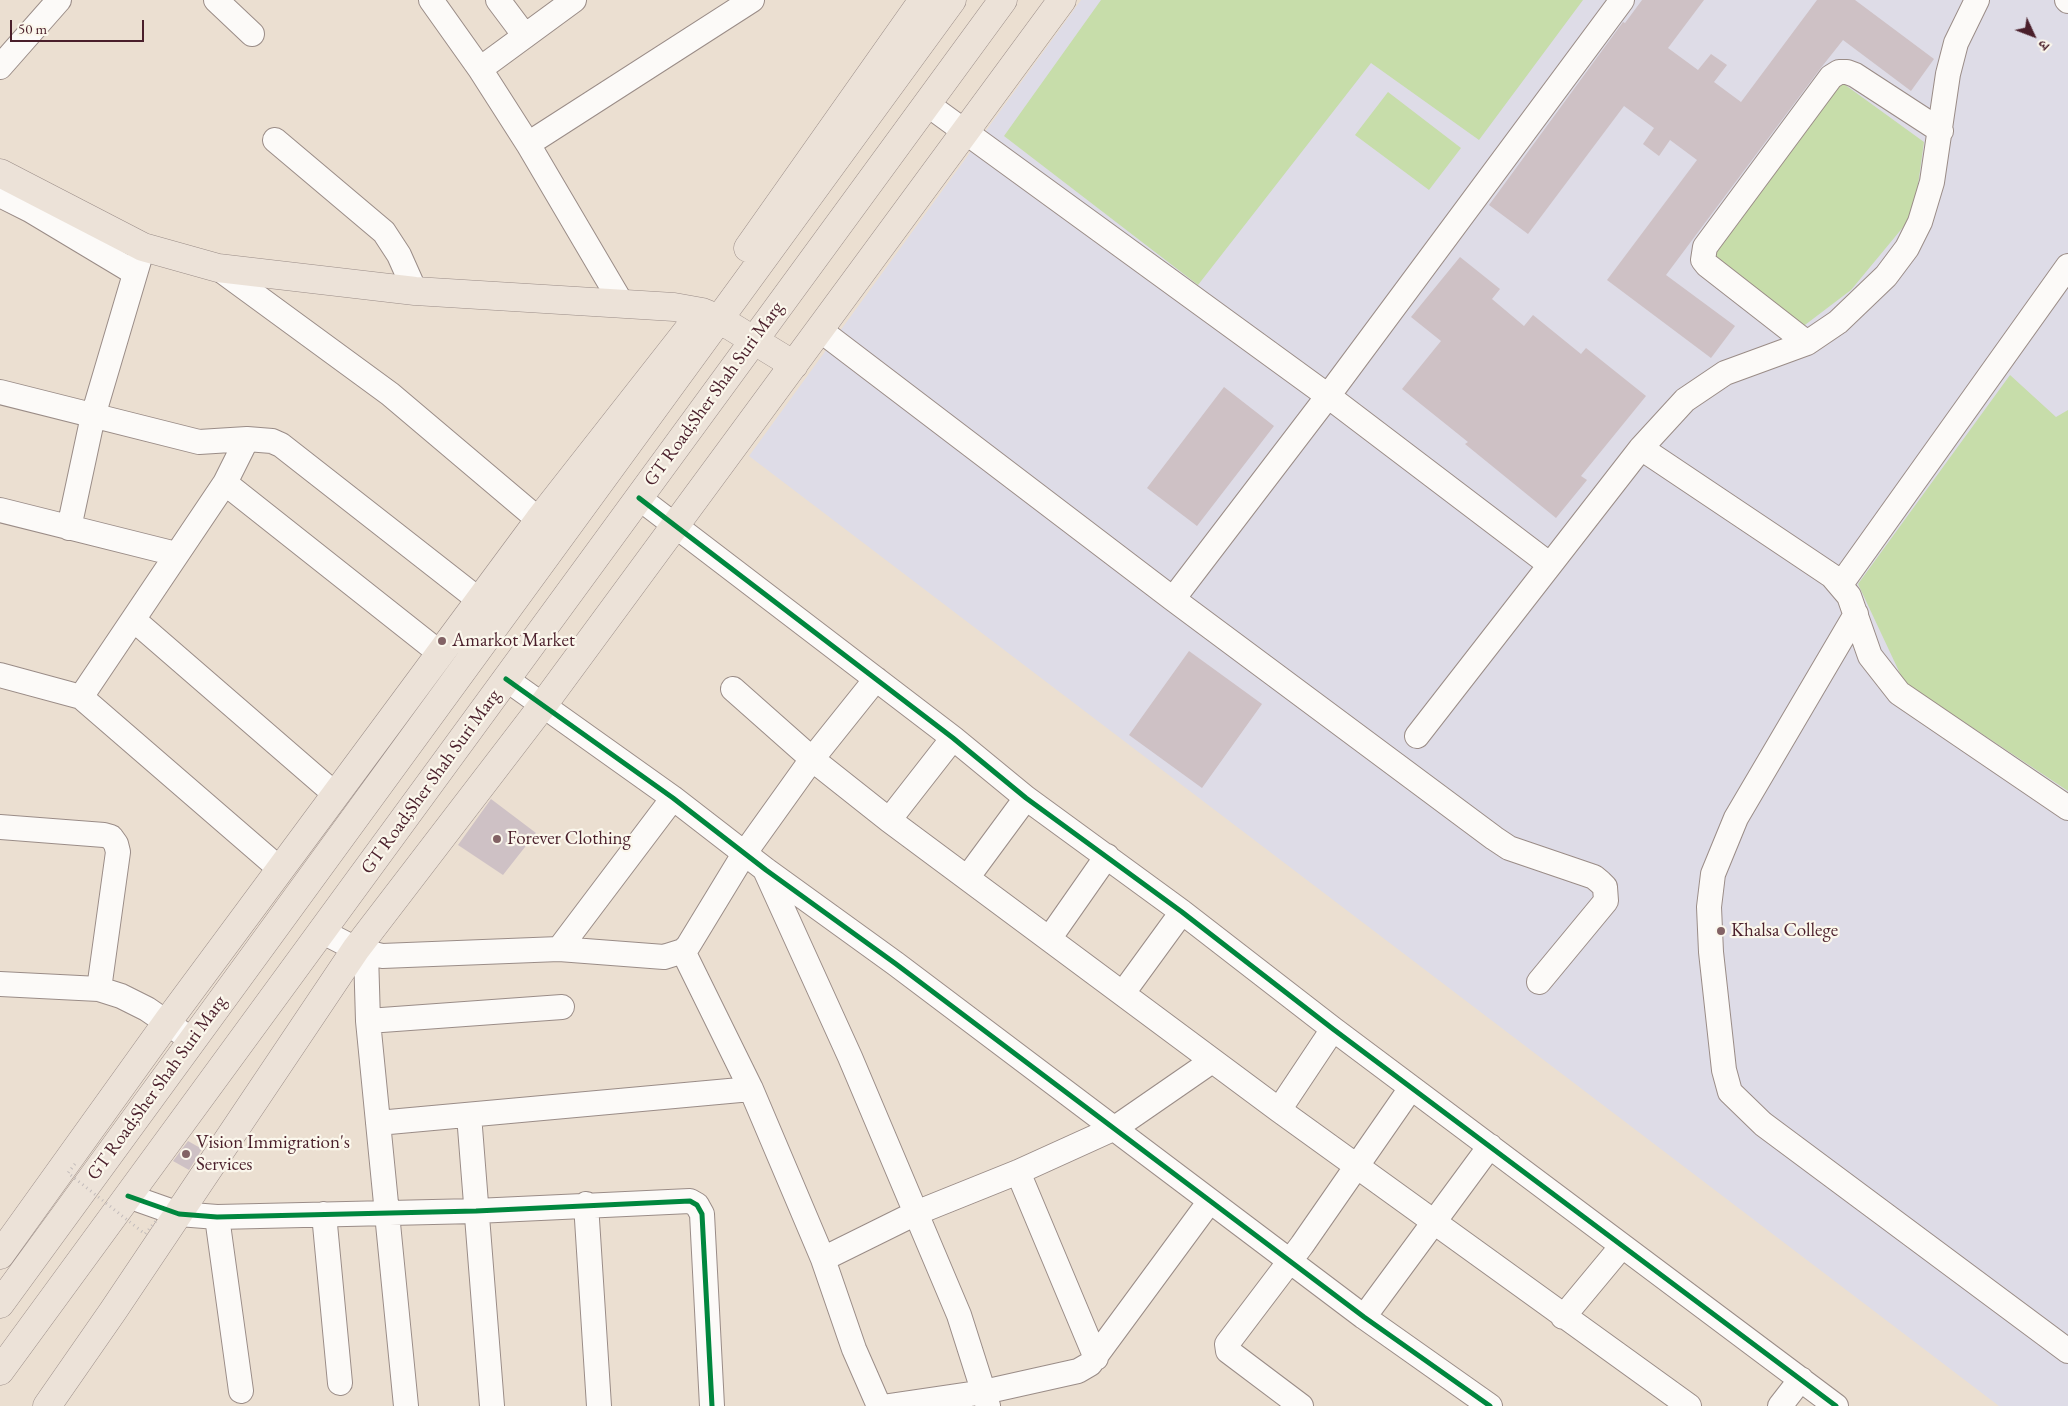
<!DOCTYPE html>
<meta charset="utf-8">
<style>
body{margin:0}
#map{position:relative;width:2068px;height:1406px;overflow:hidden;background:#ebdfd1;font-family:"EB Garamond","Noto Serif Devanagari",serif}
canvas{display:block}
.north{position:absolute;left:2008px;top:10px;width:50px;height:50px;-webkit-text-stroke:4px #fbf7ec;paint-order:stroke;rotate:133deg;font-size:14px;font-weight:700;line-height:20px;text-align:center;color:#4a1f2b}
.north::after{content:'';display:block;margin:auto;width:18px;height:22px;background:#4a1f2b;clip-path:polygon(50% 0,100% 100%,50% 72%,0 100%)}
.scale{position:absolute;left:10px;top:20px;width:134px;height:22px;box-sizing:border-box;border:2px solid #4a1f2b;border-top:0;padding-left:6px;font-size:15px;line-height:18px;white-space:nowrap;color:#4a1f2b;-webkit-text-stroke:4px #fbf7ec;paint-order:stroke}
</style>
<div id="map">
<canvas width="2068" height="1406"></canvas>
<div class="north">उ</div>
<div class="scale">50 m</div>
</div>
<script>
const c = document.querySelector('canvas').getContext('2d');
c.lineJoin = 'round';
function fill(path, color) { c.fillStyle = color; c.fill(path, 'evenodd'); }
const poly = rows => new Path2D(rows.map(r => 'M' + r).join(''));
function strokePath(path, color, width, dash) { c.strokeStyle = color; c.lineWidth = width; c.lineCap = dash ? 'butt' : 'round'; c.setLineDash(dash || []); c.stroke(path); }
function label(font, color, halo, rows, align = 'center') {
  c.font = font + ' "EB Garamond",serif'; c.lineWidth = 4.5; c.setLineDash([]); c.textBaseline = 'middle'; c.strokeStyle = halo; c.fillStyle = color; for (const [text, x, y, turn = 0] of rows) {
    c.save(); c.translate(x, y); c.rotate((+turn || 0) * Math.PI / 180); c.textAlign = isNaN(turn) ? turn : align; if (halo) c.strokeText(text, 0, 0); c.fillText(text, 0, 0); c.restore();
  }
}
fill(poly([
 [1081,0,2068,0,2068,1406,1999,1406,749,456]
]), '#dedce7');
fill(poly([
 [1101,0,1583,0,1479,140,1371,63,1198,285,1004,136],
 [1837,79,1924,142,1914,214,1851,290,1797,331,1704,259],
 [1388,92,1461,148,1429,190,1355,135],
 [2010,375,2056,417,2068,410,2068,791,1904,682,1858,584]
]), '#c7ddaa');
fill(poly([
 [1642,0,1704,0,1668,48,1698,70,1711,54,1727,65,1714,82,1741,102,1817,0,1855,0,1934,59,1911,91,1843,40,1820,69,1666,275,1735,326,1711,358,1607,280,1697,160,1670,140,1659,156,1643,144,1654,128,1624,106,1528,234,1489,205,1623,22,1625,23],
 [1460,257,1500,289,1492,299,1524,326,1533,315,1581,354,1586,348,1646,396,1581,476,1587,480,1556,518,1465,444,1468,442,1402,389,1441,341,1411,317],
 [1224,387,1274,426,1197,526,1147,488],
 [1189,651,1262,704,1202,788,1129,735],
 [491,799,536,833,503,875,458,845],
 [188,1141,202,1149,189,1170,173,1161]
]), '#cec1c5');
const minor = poly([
 [216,0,252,34],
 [431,0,480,69,528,144,621,302],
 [498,0,525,36],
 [2067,0,2068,1],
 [0,67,59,0],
 [480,69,574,0],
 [927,104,1328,396,1549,564],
 [275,140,384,232,399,255,415,291],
 [528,144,752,0],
 [0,195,30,210,135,273],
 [218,268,390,394,539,520],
 [820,330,1173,599,1494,838,1509,848,1594,877,1600,882,1605,887,1606,901,1539,982],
 [1807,343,1707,265,1703,260,1705,247,1831,77,1839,72,1847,72,1855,75,1941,131],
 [0,392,199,442,247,439,272,441,281,445,479,600],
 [1641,448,1832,576,1849,596,1870,656,1899,693,2068,808],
 [225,483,441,654],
 [639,498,953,738,1026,798,1182,912,1333,1029,1836,1406],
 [0,510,176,554],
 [69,528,93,416,143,247],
 [1841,584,2068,266],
 [1173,599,1328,396,1622,0],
 [1856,614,1736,818,1713,874,1709,907,1711,952,1724,1070,1730,1092,1763,1124,2068,1351],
 [134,620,336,795],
 [0,675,81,697,281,870],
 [506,679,673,798,766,870,896,964,1364,1317,1490,1406],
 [733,689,812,759,889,820,1279,1110,1689,1406],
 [81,697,225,483,247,439],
 [1417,736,1641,448,1685,400,1725,373,1807,343,1838,322,1886,276,1907,248,1920,222,1932,182,1948,74,1956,43,1977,0],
 [889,820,953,738],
 [0,827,104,835,111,837,116,844,118,852,99,989],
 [766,872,850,1057,959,1315,988,1406],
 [967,878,1026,798],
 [321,931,356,949,382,956,559,949,664,957,683,951,688,946,744,854,812,759,876,679],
 [1049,939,1107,856],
 [559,949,673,798],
 [683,951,751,1089,823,1259,854,1349,879,1406],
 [366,953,368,1021,406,1406],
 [0,984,99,989,121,996,147,1009,192,1040],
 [1123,993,1182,912],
 [368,1021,562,1007],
 [1279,1110,1333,1029],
 [469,1115,492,1406],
 [378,1123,751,1089],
 [1018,1172,1096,1358],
 [128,1196,179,1214,217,1217,476,1211,690,1201,697,1205,702,1214,712,1406],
 [586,1204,599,1406],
 [324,1214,340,1383],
 [217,1217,241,1391],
 [823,1259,916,1213,1018,1172,1115,1128,1212,1061],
 [1364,1317,1490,1146],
 [1563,1317,1622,1246],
 [889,1406,984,1392,1078,1371,1090,1364,1210,1201],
 [1301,1406,1228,1351,1227,1344,1302,1245,1411,1088],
 [1780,1406,1801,1379]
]);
const major = poly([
 [0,173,143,247,218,268,415,291,674,307,702,312,719,319,794,365],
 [748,248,923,0],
 [0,1255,168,1021,539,520,692,325],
 [0,1304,952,0],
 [0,1371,1003,0],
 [47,1406,113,1311,356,949,543,705,1062,0]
]);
strokePath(minor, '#9a8c87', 26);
strokePath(major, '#9a8c87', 29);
strokePath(minor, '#fcfaf8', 24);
strokePath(major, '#ece2d8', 28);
strokePath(poly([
 [75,1164,68,1173,145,1234,156,1221]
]), '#c3bcbb', 3, [1, 4]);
strokePath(poly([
 [639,498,953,738,1026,798,1182,912,1333,1029,1836,1406],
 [506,679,673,798,766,870,896,964,1364,1317,1490,1406],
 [128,1196,179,1214,217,1217,476,1211,690,1201,697,1205,702,1214,712,1406]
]), '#00873e', 5);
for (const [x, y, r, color] of [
 [442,641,5,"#826265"],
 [497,839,5,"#826265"],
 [1721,931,5,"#826265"],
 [186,1154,5,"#826265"]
]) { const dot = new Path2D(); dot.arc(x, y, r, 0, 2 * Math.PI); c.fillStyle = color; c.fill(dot); strokePath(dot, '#fbf7ec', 2); }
label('19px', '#4a1f2b', '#fbf7ec', [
 ["GT Road;Sher Shah Suri Marg",714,394,-54],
 ["GT Road;Sher Shah Suri Marg",431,782,-54],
 ["GT Road;Sher Shah Suri Marg",157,1088,-54]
]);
label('19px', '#4a1f2b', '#fbf7ec', [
 ["Amarkot Market",452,641],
 ["Forever Clothing",507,839],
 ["Khalsa College",1731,931],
 ["Vision Immigration's",196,1143],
 ["Services",196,1165]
], 'left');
</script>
